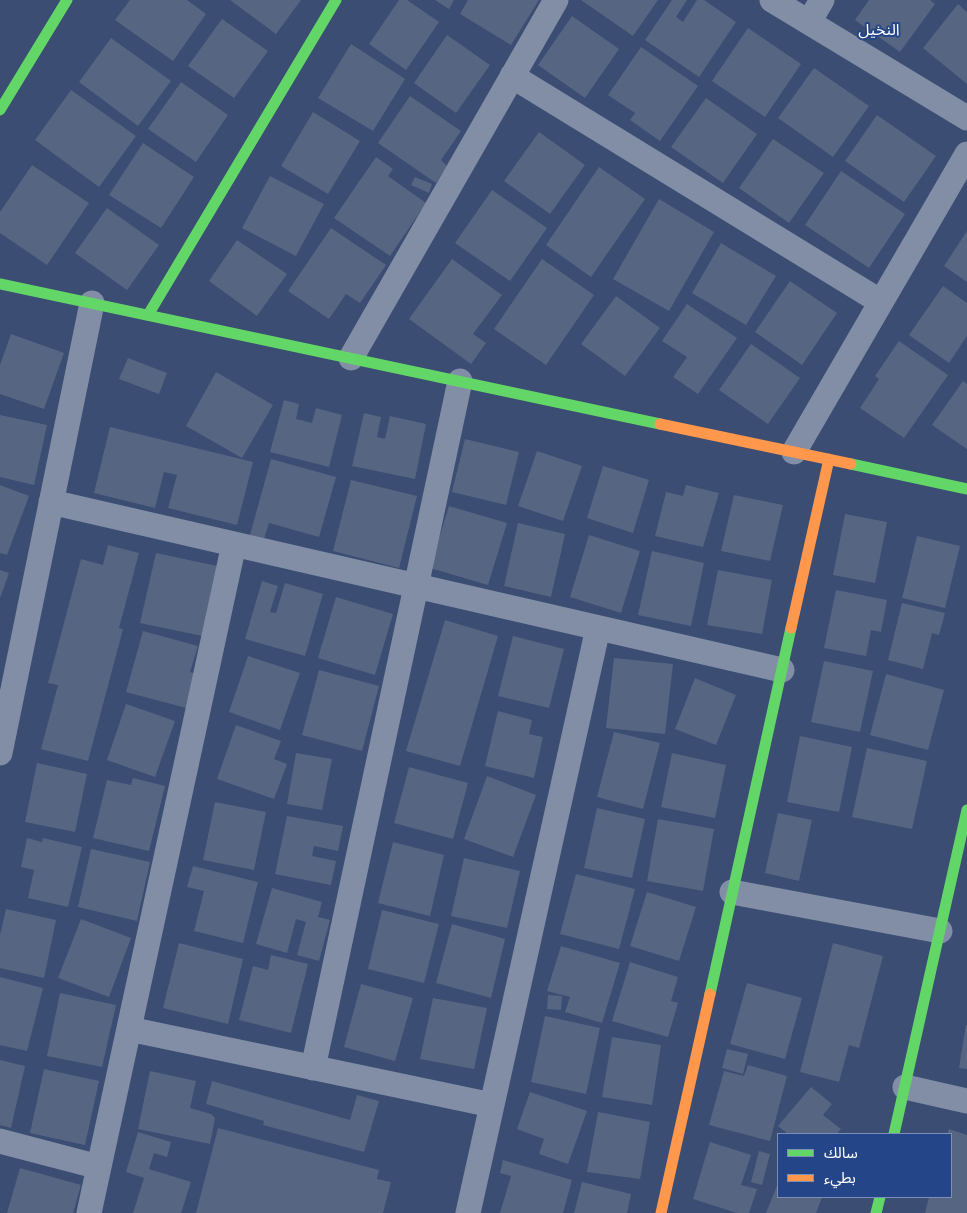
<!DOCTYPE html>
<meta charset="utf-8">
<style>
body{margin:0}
#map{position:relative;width:967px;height:1213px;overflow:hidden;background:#3b4d72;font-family:"Roboto Condensed","Noto Sans Arabic",sans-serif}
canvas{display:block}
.legend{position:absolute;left:777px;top:1133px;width:175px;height:65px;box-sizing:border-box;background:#244588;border:1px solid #7c8fb8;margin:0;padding:6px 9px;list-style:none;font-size:15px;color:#fff}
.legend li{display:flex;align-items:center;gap:10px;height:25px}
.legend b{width:25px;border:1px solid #7c8fb8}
</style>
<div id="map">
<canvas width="967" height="1213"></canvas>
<ul class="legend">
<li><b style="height:6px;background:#63d668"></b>سالك</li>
<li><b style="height:6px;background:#ff974d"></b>بطيء</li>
</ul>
</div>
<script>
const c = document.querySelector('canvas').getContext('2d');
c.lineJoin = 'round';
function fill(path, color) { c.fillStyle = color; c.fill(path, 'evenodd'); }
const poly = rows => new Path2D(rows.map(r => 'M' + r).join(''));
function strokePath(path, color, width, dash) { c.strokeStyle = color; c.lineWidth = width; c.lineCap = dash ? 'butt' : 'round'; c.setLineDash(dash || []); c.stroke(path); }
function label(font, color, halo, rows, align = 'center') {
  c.font = font + ' "Roboto Condensed","Noto Sans Arabic",sans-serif'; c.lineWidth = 4; c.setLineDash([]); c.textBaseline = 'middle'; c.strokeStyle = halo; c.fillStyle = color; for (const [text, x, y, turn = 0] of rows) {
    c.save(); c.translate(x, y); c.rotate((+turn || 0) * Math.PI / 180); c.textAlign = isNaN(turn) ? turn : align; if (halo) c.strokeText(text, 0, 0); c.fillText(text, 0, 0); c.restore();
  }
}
fill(poly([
 [130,0,187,0,206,14,173,61,115,20],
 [230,0,301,0,276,34],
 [399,0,407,0,439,22,406,70,369,44],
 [435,0,454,0,449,9],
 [468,0,539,0,511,45,460,14],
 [581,0,658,0,633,36],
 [672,0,687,0,676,17,683,22,697,0,704,0,736,22,699,77,645,40],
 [869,0,930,0,935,4,900,52,855,20],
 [958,4,967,12,967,84,923,48],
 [572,16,619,49,585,98,538,65],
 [222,19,268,51,234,98,188,66],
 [748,28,801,64,765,117,712,81],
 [447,35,490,65,456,113,414,83],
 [111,38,171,81,138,126,79,82],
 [351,44,405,79,373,131,318,98],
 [641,47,698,86,660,141,630,120,635,113,608,95],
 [814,68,869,106,833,157,778,118],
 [181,82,228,115,196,162,148,129],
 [71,90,136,136,99,187,35,140],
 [410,96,461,131,441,160,447,166,436,183,378,143],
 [706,98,757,134,723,183,671,147],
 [313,112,360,141,328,194,281,166],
 [877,115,936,156,904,202,845,161],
 [539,132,585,165,550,214,504,181],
 [773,139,824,173,789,223,739,188],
 [143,143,194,177,161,228,109,195],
 [376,157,393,169,388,176,426,203,390,256,334,218],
 [32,165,89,203,47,265,0,233,0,212],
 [599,167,645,199,591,277,546,245],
 [841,171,905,214,869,268,805,225],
 [270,176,324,204,296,256,242,228],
 [415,177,432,184,429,193,411,185],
 [492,190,547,228,510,281,455,243],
 [659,199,714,232,669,311,613,279],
 [107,208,159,245,127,290,75,253],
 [331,228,386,265,360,303,346,294,329,319,288,291],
 [967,231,967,282,944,266],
 [237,240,287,274,257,316,209,281],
 [721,243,776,276,746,325,692,293],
 [452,259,502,295,473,334,486,343,471,364,409,319],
 [542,259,594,295,546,365,494,329],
 [790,281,837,313,802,365,755,332],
 [943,286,967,303,967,336,949,363,909,335],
 [616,296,660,328,625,376,581,344],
 [687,304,737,338,698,394,673,377,687,357,662,341],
 [11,334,64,353,44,409,0,394,0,365],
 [899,341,948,375,904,438,860,408,879,379,875,376],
 [751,344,800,378,768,424,719,390],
 [128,358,167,373,159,394,119,379],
 [216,372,273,405,242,458,186,426],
 [963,381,967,384,967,449,932,425],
 [284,400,299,404,296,419,312,423,316,408,342,415,329,467,270,452],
 [364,413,381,417,377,437,385,439,390,416,426,424,415,479,352,466],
 [0,415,47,425,34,485,0,477],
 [110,427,253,462,237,525,168,508,177,475,164,472,155,508,94,493],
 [465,439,519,452,506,505,452,492],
 [537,451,582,466,563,521,518,506],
 [271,459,336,477,319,537,269,523,264,539,250,535],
 [603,466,649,480,633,533,587,518],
 [351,480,417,496,399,568,333,551],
 [0,485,29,496,7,555,0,553],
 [686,485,719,493,703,547,655,536,666,492,683,496],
 [734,495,783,505,770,561,721,551],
 [449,506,507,523,488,585,430,568],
 [845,514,887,522,875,583,833,575],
 [518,523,565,534,551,597,504,586],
 [589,535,640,551,621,613,570,597],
 [917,536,960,546,945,608,902,598],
 [108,545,139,553,119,628,123,629,88,761,41,749,58,685,48,683,81,559,103,565],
 [652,551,704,563,691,626,638,615],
 [156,553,217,566,202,636,140,623],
 [0,570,9,573,0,598],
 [718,570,772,580,762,634,707,625],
 [262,581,278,586,270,612,276,613,285,583,323,594,305,656,245,639],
 [836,590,887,600,881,632,871,630,866,656,824,648],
 [336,597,393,614,375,675,318,658],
 [902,603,945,613,939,635,932,633,923,669,888,660],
 [445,620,498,636,460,766,406,751],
 [143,631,198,646,190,672,200,675,190,709,126,692],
 [513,636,564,649,549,708,498,696],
 [248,656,300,673,280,730,229,712],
 [614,658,673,664,665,734,606,728],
 [824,661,873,671,860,732,811,722],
 [319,670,379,686,362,751,302,735],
 [886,674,944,690,928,750,870,735],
 [695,678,736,695,716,745,675,729],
 [126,704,175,721,155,777,107,760],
 [498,711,532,720,529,734,543,737,534,778,485,766],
 [236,725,281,741,274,759,287,764,274,799,217,779],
 [614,732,660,743,643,809,597,797],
 [800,736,852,747,839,812,787,802],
 [867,748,927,761,912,829,852,817],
 [296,753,332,759,322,810,287,804],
 [672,753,726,765,715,818,661,807],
 [37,763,87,774,75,832,25,822],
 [409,767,468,783,453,839,394,823],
 [487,776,536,795,513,857,464,839],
 [133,778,165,786,149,851,93,838,107,780,131,785],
 [215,802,266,812,254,870,203,860],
 [597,808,645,819,632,878,584,868],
 [778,813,812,820,799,881,765,873],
 [287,816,343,826,338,851,314,846,312,856,336,861,331,885,275,874],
 [658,819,714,829,703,891,647,881],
 [27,838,42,842,43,838,82,847,68,907,28,898,34,870,21,867],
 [393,842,444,855,430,916,378,903],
 [91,849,150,862,137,921,78,907],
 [464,858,520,871,507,928,451,916],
 [193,866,258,882,243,943,194,931,204,891,187,887],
 [576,874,635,889,619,949,560,934],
 [272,888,322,902,318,917,330,920,319,961,297,955,306,922,296,919,287,953,256,944],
 [647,892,696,907,679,961,630,946],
 [6,909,56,920,44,978,0,968,0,935],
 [382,910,439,924,424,983,368,969],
 [81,919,131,938,109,997,58,978],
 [452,924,505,939,491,998,436,983],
 [179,943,243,959,228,1024,163,1008],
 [833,943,883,956,859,1048,849,1045,839,1082,800,1072],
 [561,946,620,963,602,1023,565,1012,570,997,547,991],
 [271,955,308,964,291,1033,239,1020,253,966,268,970],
 [630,962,678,977,671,1001,678,1003,668,1037,612,1021],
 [0,977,43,988,27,1051,0,1045],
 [747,983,802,998,785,1059,730,1044],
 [361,984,413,998,395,1061,344,1047],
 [60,993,116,1005,102,1067,47,1056],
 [548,995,562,996,561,1010,547,1009],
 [433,998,487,1008,474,1069,420,1059],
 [545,1016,600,1028,586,1094,531,1082],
 [966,1025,967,1025,967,1069,959,1068],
 [612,1037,661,1045,652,1105,602,1097],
 [727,1049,748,1054,743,1074,722,1068],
 [0,1060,25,1066,11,1128,0,1125],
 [748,1065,787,1076,770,1141,709,1125,724,1071,744,1076],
 [44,1069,99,1081,85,1145,30,1133],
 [150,1071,196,1081,190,1108,211,1114,215,1118,210,1144,138,1129],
 [212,1081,350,1120,357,1095,379,1101,364,1152,263,1125,264,1121,206,1104],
 [811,1087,832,1104,823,1115,841,1129,837,1134,788,1134,778,1126],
 [530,1092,587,1111,568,1164,539,1154,544,1139,517,1129],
 [598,1112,650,1122,640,1179,587,1172],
 [218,1128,379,1170,377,1179,391,1182,383,1213,196,1213],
 [949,1129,967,1135,967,1213,925,1213,929,1197,951,1197,951,1134,947,1134],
 [138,1132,171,1142,167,1157,154,1153,149,1169,191,1182,181,1213,133,1213,144,1178,126,1172],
 [710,1142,751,1155,741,1185,757,1189,749,1213,737,1213,693,1199],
 [759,1151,770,1154,762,1185,751,1182],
 [503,1160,572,1180,563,1213,500,1213,511,1176,500,1173],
 [20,1168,81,1185,73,1213,7,1213],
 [582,1182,631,1194,627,1213,574,1213],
 [778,1183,778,1197,822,1197,816,1213,766,1213]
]), '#566582');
strokePath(poly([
 [772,0,967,118],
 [809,22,822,0],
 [512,76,881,302],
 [351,358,556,0],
 [794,452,967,154],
 [51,502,782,670],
 [0,753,92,303],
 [732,892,940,931],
 [129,1029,492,1105],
 [313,1068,460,381],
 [905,1087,967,1101],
 [0,1141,99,1167],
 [89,1213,234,544],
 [468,1213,598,628]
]), '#828ea6', 25);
strokePath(poly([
 [0,110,67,0],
 [0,284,660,424],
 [148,315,336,0],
 [851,464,967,489],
 [710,994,791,628],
 [894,1134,967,810],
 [876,1213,880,1197]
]), '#63d668', 11);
strokePath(poly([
 [660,424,851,464],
 [791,628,829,459],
 [661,1213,710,994]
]), '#ff974d', 11);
label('16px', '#fff', '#244588', [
 ["النخيل",879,31]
]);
</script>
